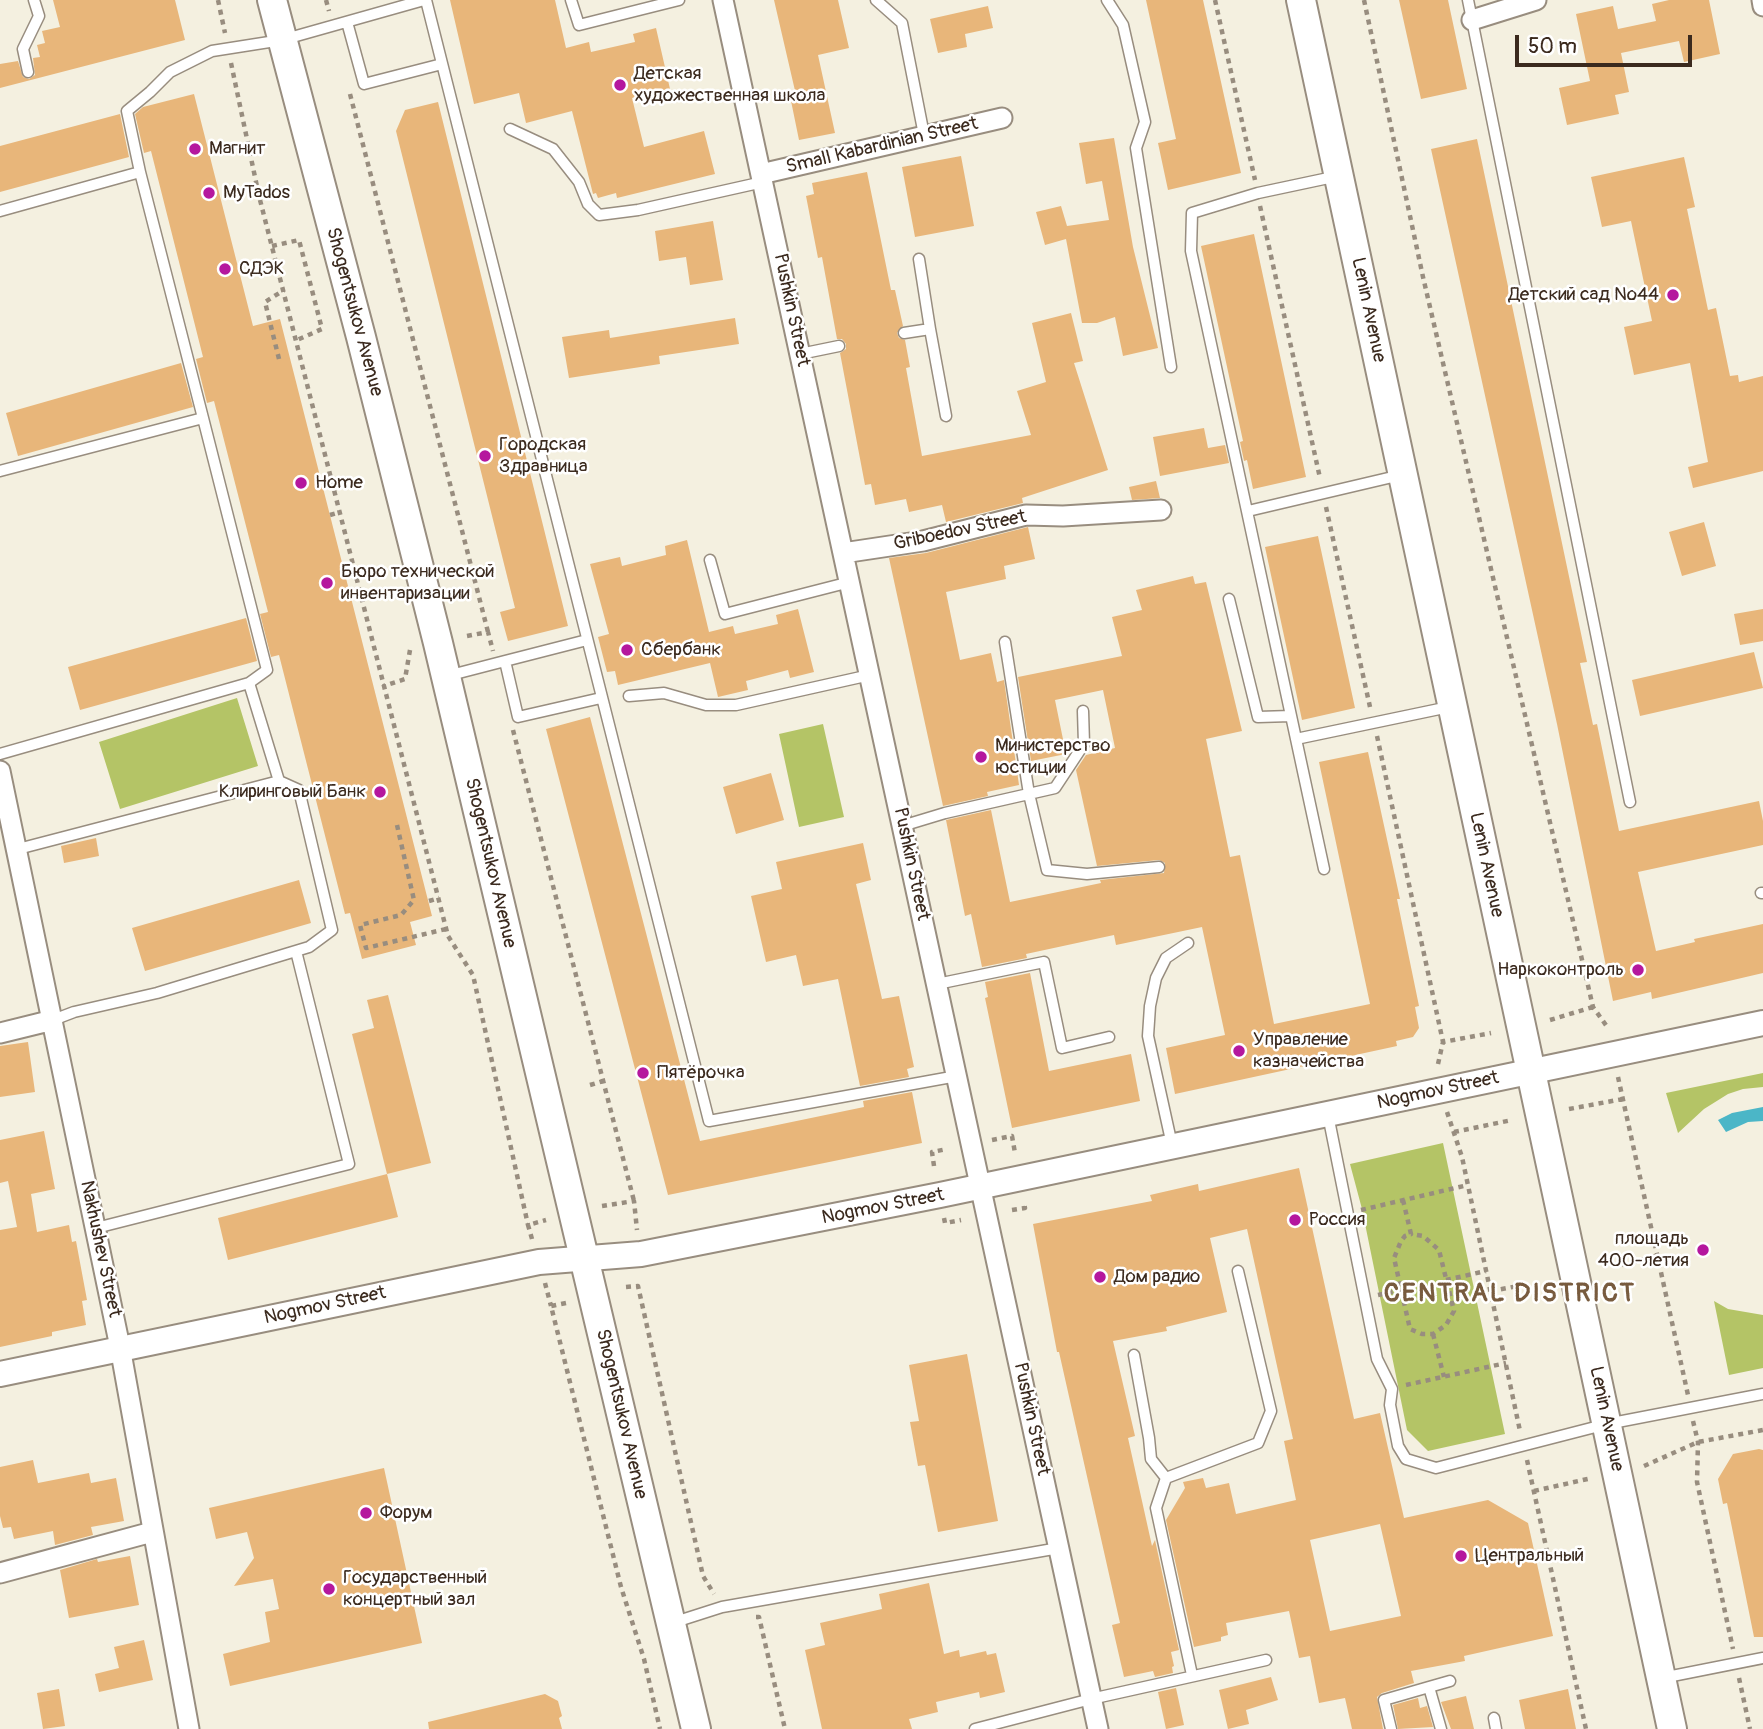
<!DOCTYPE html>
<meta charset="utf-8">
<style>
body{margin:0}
#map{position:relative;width:1763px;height:1729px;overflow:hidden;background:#f4f0e0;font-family:Pangolin,sans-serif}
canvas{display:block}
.scale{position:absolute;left:1515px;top:35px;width:177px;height:32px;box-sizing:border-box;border:4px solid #3b2a1e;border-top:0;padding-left:9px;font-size:21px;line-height:24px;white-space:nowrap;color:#3b2a1e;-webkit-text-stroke:5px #fff;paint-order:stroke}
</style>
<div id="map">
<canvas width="1763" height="1729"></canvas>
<div class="scale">50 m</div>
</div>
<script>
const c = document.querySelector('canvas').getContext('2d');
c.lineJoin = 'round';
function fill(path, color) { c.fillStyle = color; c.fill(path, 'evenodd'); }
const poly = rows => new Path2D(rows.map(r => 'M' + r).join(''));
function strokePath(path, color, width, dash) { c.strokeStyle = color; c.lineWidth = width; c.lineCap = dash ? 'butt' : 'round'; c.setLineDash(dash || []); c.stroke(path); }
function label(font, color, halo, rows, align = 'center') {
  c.font = font + ' Pangolin,sans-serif'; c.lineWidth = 5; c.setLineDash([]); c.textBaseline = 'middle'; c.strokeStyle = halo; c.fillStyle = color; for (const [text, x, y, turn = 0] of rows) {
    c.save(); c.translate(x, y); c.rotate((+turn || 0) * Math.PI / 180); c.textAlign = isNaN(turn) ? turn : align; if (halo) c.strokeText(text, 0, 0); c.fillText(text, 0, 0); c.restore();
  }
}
fill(poly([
 [237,698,258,766,120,809,99,742],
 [823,724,844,817,799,827,779,734],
 [1763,1073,1763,1087,1743,1089,1728,1094,1704,1109,1678,1133,1666,1093],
 [1443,1143,1505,1434,1428,1451,1407,1430,1362,1209,1350,1164],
 [1714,1301,1728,1309,1763,1315,1763,1368,1729,1375]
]), '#b4c466');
fill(poly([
 [1763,1107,1763,1121,1748,1122,1726,1132,1718,1120,1732,1113]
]), '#4bb6c7');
fill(poly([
 [53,0,175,0,185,40,0,88,0,64,18,61,23,77,29,79,35,75,33,58,40,57,37,45,45,43,42,31,60,27],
 [450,0,555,0,566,48,589,42,591,52,635,42,633,34,656,28,670,89,632,98,644,147,704,131,715,174,617,198,616,193,598,198,596,193,593,194,572,111,526,123,519,93,474,104],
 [774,0,838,0,849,48,818,55,835,133,799,140,790,96,796,95],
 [1146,0,1203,0,1241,173,1168,190,1158,143,1176,139],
 [1399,0,1448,0,1467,89,1421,99],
 [1669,0,1709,0,1720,54,1684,62,1679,41,1621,53,1629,92,1615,95,1619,114,1567,125,1559,88,1590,81,1576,14,1613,6,1618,29,1656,21,1652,4],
 [988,6,993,28,965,34,967,47,938,53,930,19],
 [194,94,253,326,280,319,432,916,410,922,416,945,362,959,350,913,345,914,279,655,271,657,260,614,268,612,214,401,207,403,196,359,203,357,151,151,144,153,135,114,143,107],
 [438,102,568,626,508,641,500,612,515,608,396,131,405,110],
 [120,114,129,157,0,192,0,146],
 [1114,138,1133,247,1158,348,1123,356,1115,317,1097,323,1082,323,1066,239,1045,245,1036,212,1061,206,1067,226,1109,220,1102,181,1086,184,1079,143],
 [1477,139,1587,662,1580,663,1593,725,1597,724,1619,831,1759,801,1763,821,1763,845,1638,872,1656,951,1695,942,1694,939,1763,924,1763,973,1652,999,1651,992,1613,1001,1557,724,1431,149],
 [961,156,974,226,915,237,902,167],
 [1684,157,1695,207,1687,209,1708,310,1716,308,1730,376,1738,375,1739,382,1763,376,1763,471,1693,488,1688,467,1708,462,1690,363,1634,375,1624,327,1652,321,1631,221,1602,227,1591,177],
 [867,172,891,290,895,290,903,326,897,333,899,338,905,340,910,367,906,368,922,456,1031,435,1017,391,1046,382,1032,323,1071,313,1083,361,1074,363,1108,470,1022,498,1023,503,946,522,942,505,909,512,906,499,875,505,871,484,865,485,840,353,846,349,846,344,842,339,837,339,822,257,818,258,806,196,814,194,812,183],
 [713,221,723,280,690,285,686,257,659,261,655,231],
 [1254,234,1306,477,1253,489,1247,460,1244,461,1240,442,1243,441,1201,246],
 [735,318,739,344,659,356,660,364,569,378,562,337,609,330,610,338],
 [181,363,193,407,18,456,6,413],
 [1204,428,1208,448,1225,445,1229,463,1160,476,1153,437],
 [1156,481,1160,498,1132,500,1129,487],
 [1704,522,1716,566,1682,576,1669,532],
 [1028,527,1035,559,1004,566,1006,579,946,592,960,660,991,653,997,682,1004,680,1019,785,987,792,988,796,943,806,889,558,926,553],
 [1318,536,1355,708,1302,720,1265,547],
 [687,540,709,632,733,626,735,634,778,624,776,615,798,609,814,672,790,678,788,670,746,681,748,690,718,697,710,663,618,685,615,671,607,672,598,637,609,634,590,564,620,557,622,566,666,555,665,546],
 [1193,576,1195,584,1206,582,1242,731,1206,739,1230,857,1240,855,1274,1024,1370,1004,1319,762,1368,752,1400,899,1397,899,1419,1006,1415,1007,1419,1028,1413,1037,1396,1041,1397,1046,1175,1094,1166,1048,1225,1035,1202,927,1116,945,1114,935,1026,954,1027,958,982,967,971,914,965,916,946,820,991,810,1010,902,1101,883,1100,880,1164,873,1165,863,1159,860,1097,866,1076,770,1086,755,1115,748,1103,690,1055,700,1066,754,1031,761,1018,677,1122,656,1112,617,1142,610,1136,590],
 [1763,609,1763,641,1740,645,1734,614],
 [246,618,257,661,80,710,68,667],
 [1754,652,1763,688,1640,716,1632,680],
 [590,717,700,1141,864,1107,863,1101,912,1092,922,1143,668,1195,546,729],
 [771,773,784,820,736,834,723,787],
 [96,838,99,856,64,863,61,846],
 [863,843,871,880,856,884,882,999,899,996,914,1067,907,1069,909,1077,860,1086,838,979,803,986,796,955,766,962,751,896,782,889,776,862],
 [299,880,311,923,145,971,132,928],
 [1030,973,1049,1071,1131,1054,1140,1101,1012,1128,985,998,988,997,985,982],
 [388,995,431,1163,387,1174,352,1034,374,1028,367,1000],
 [28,1042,35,1092,0,1097,0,1046],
 [44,1131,55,1189,31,1194,37,1232,69,1225,72,1242,76,1241,87,1300,82,1301,86,1325,52,1332,52,1336,0,1347,0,1230,17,1227,8,1181,0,1183,0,1140],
 [1299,1168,1354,1419,1380,1413,1404,1518,1488,1500,1528,1523,1553,1636,1464,1656,1465,1661,1411,1671,1414,1683,1382,1693,1377,1697,1383,1729,1352,1729,1345,1698,1319,1703,1310,1656,1299,1658,1289,1611,1226,1623,1228,1635,1221,1637,1221,1641,1194,1647,1166,1520,1185,1488,1183,1482,1203,1478,1206,1488,1229,1483,1236,1514,1296,1500,1284,1441,1293,1439,1247,1229,1210,1238,1227,1312,1166,1327,1167,1331,1113,1341,1135,1436,1128,1438,1152,1546,1155,1540,1179,1650,1171,1652,1174,1666,1172,1667,1173,1673,1155,1677,1153,1671,1124,1677,1112,1625,1120,1623,1059,1352,1057,1352,1033,1224,1152,1201,1150,1195,1198,1184,1199,1191],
 [1380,1524,1401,1616,1330,1631,1310,1540],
 [387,1174,398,1217,228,1260,218,1218],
 [967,1354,998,1521,938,1532,925,1465,918,1466,910,1422,919,1421,909,1365],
 [1759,1449,1763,1450,1763,1637,1754,1637,1727,1503,1723,1504,1718,1479,1733,1454],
 [33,1460,38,1483,89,1473,91,1483,116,1478,124,1521,91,1527,93,1535,55,1545,53,1531,14,1539,11,1527,3,1528,0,1516,0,1467],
 [384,1468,422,1643,230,1686,223,1654,270,1642,265,1612,279,1609,273,1579,234,1586,254,1558,247,1532,216,1539,209,1508],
 [130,1556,139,1605,69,1618,60,1570,97,1559,98,1562],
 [929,1583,944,1654,959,1650,960,1657,986,1651,987,1655,996,1653,1005,1692,980,1698,979,1692,936,1702,938,1712,909,1719,912,1729,822,1729,805,1650,825,1645,820,1623,882,1609,879,1594],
 [144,1640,153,1680,99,1692,95,1674,119,1668,114,1647],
 [1271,1677,1278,1700,1246,1710,1249,1724,1228,1729,1219,1690],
 [1176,1688,1184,1725,1166,1729,1158,1692],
 [59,1689,65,1726,43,1729,37,1693],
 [1568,1689,1576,1729,1525,1729,1519,1700],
 [545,1694,558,1701,562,1716,559,1718,562,1729,429,1729,428,1722],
 [1466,1696,1474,1729,1451,1729,1441,1702],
 [1418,1698,1420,1708,1427,1706,1433,1727,1398,1729,1393,1705]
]), '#e8b67a');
const service = poly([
 [426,0,709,1121,957,1076],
 [571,0,579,25,679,0],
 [876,0,902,23,924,135],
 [1107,0,1123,25,1145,122,1136,148,1171,367],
 [1468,0,1630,802],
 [347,22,364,84,442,64],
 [28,72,23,49,39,16,34,0],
 [510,129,553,149,579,182,588,204,599,215,638,210,763,182],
 [0,211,140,172,127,111,150,92,170,72,212,51,282,40,424,0],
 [919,259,930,329],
 [904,333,930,329,946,416],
 [800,354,839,346],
 [0,471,203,418,140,172],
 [1248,511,1401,475],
 [710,560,725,614,850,582],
 [1229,599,1258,717,1291,716],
 [1005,642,1029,794,1047,870,1087,874,1159,867],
 [505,661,587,640],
 [447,676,505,661,518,717,601,698],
 [249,683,279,781],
 [629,696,664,693,706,705,736,705,870,675],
 [1296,739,1449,707],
 [0,754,249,683,267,670,203,418],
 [902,826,945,813,1055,788,1084,744,1083,711],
 [18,849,279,781,299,790,332,930,309,947,157,993,74,1012,53,1020],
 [1324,869,1191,251,1192,213,1258,193,1338,176],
 [1761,893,1763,893],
 [937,984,1044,962,1062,1048,1109,1037],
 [1328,1115,1377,1359,1392,1389,1390,1405,1398,1446,1406,1459,1436,1468,1607,1424,1763,1394],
 [1172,1145,1148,1036,1150,1006,1156,978,1166,958,1188,943],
 [96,1228,349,1164,296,951],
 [1134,1355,1149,1438,1151,1459,1166,1478],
 [672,1623,722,1607,1059,1548],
 [1192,1675,1156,1508,1166,1478,1258,1443,1271,1411,1238,1271],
 [1662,1678,1763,1658],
 [1494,1718,1496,1729],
 [975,1729,1091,1699,1266,1660],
 [1391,1729,1384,1700,1429,1687],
 [1441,1729,1429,1687,1450,1681]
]);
const minor = poly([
 [723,0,1098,1729],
 [1762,0,1763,6],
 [1472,20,1536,0],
 [761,174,1002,118],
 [843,553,923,541,1026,515,1063,516,1161,510],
 [0,771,120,1347,189,1729],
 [0,1033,53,1020],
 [0,1573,152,1532]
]);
const tertiary = poly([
 [0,1374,539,1262,641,1254,940,1195,1763,1023]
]);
const secondary = poly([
 [272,0,361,337,438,643,696,1729],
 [1301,0,1672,1729]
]);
strokePath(service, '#988d7f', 13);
strokePath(minor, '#988d7f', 23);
strokePath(tertiary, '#988d7f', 28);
strokePath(secondary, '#988d7f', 32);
strokePath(poly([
 [218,0,225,33],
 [326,0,329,11],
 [1215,0,1255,180],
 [1364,0,1423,277,1593,1007,1608,1028],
 [231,63,259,196,384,686],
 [350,94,488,632],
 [1260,206,1320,478],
 [272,246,299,240,322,329,297,340],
 [279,359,265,302,284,290],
 [1326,507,1370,707],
 [330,515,340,512],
 [467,636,488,632,493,651],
 [410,650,405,679,384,686,448,936,473,975,528,1225],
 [513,730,634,1201],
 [1377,736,1443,1042],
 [397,825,414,900,401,915,360,925,366,948,446,929],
 [429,901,439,898],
 [1550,1020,1593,1007],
 [1438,1064,1443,1042,1491,1033],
 [1618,1077,1688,1395],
 [590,1085,603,1081],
 [1569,1109,1623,1099],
 [1447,1112,1462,1157,1520,1431],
 [1454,1132,1512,1120],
 [992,1140,1012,1136,1015,1153],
 [934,1166,932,1152,947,1149],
 [1403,1200,1411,1234,1405,1236,1401,1241,1394,1258,1410,1329,1422,1334,1433,1334,1446,1325,1454,1311,1439,1250,1423,1236,1411,1234],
 [602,1206,634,1201,637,1230],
 [1012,1210,1025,1208,1024,1202],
 [1361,1210,1468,1185],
 [944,1218,945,1223,961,1220],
 [532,1239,528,1225,546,1220],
 [1622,1265,1657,1256],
 [1446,1280,1486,1271],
 [545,1283,551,1306],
 [626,1287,638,1286,703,1576,714,1594],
 [1491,1291,1529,1284],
 [1378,1295,1401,1290],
 [566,1303,551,1306,621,1587,644,1659,660,1729],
 [1433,1334,1444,1377],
 [1406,1385,1506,1363],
 [1693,1421,1698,1442,1697,1482,1733,1649],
 [1527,1460,1586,1729],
 [1644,1466,1698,1442,1763,1430],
 [1534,1491,1592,1478],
 [756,1617,759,1617,785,1729],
 [1739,1678,1750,1729]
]), '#988d7f', 4.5, [5, 5]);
strokePath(service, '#fff', 10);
strokePath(minor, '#fff', 19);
strokePath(tertiary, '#fff', 24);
strokePath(secondary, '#fff', 28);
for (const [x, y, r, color] of [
 [620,85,7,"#b5179e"],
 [195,149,7,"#b5179e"],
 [209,193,7,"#b5179e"],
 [225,269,7,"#b5179e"],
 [1673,295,7,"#b5179e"],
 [485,456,7,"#b5179e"],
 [301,483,7,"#b5179e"],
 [327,583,7,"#b5179e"],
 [627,650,7,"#b5179e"],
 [981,757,7,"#b5179e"],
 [380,792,7,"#b5179e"],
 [1638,970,7,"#b5179e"],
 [1239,1051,7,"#b5179e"],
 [643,1073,7,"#b5179e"],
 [1295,1220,7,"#b5179e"],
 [1703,1250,7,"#b5179e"],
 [1100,1277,7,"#b5179e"],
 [366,1513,7,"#b5179e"],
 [1461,1556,7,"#b5179e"],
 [329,1589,7,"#b5179e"]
]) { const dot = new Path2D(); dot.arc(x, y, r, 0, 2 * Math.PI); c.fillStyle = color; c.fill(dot); strokePath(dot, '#fff', 2.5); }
label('19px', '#3b2a1e', '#fff', [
 ["Детская",634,74],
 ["художественная школа",634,96],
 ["Магнит",209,149],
 ["MyTados",223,193],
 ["СДЭК",239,269],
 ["Детский сад №44",1659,295,"right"],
 ["Городская",499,445],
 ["Здравница",499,467],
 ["Home",315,483],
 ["Бюро технической",341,572],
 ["инвентаризации",341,594],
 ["Сбербанк",641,650],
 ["Министерство",995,746],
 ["юстиции",995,768],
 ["Клиринговый Банк",366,792,"right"],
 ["Наркоконтроль",1624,970,"right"],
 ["Управление",1253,1040],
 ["казначейства",1253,1062],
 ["Пятёрочка",657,1073],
 ["Россия",1309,1220],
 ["площадь",1689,1239,"right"],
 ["400-летия",1689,1261,"right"],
 ["Дом радио",1114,1277],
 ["Форум",380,1513],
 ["Центральный",1475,1556],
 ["Государственный",343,1578],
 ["концертный зал",343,1600]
], 'left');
label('19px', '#3b2a1e', '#fff', [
 ["Small Kabardinian Street",882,146,-13],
 ["Pushkin Street",791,310,78],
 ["Lenin Avenue",1368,310,78],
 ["Shogentsukov Avenue",354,312,75],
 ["Griboedov Street",960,531,-12],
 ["Shogentsukov Avenue",490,863,77],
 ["Pushkin Street",911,864,78],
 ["Lenin Avenue",1486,865,78],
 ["Nogmov Street",1438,1091,-12],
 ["Nogmov Street",883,1207,-11],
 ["Nakhushev Street",100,1249,78],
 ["Nogmov Street",325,1306,-12],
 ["Shogentsukov Avenue",621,1414,77],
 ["Pushkin Street",1031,1419,78],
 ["Lenin Avenue",1606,1419,78]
]);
c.letterSpacing = '2px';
label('bold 26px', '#785b3e', '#fff', [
 ["CENTRAL DISTRICT",1510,1294]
]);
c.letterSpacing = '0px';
</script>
